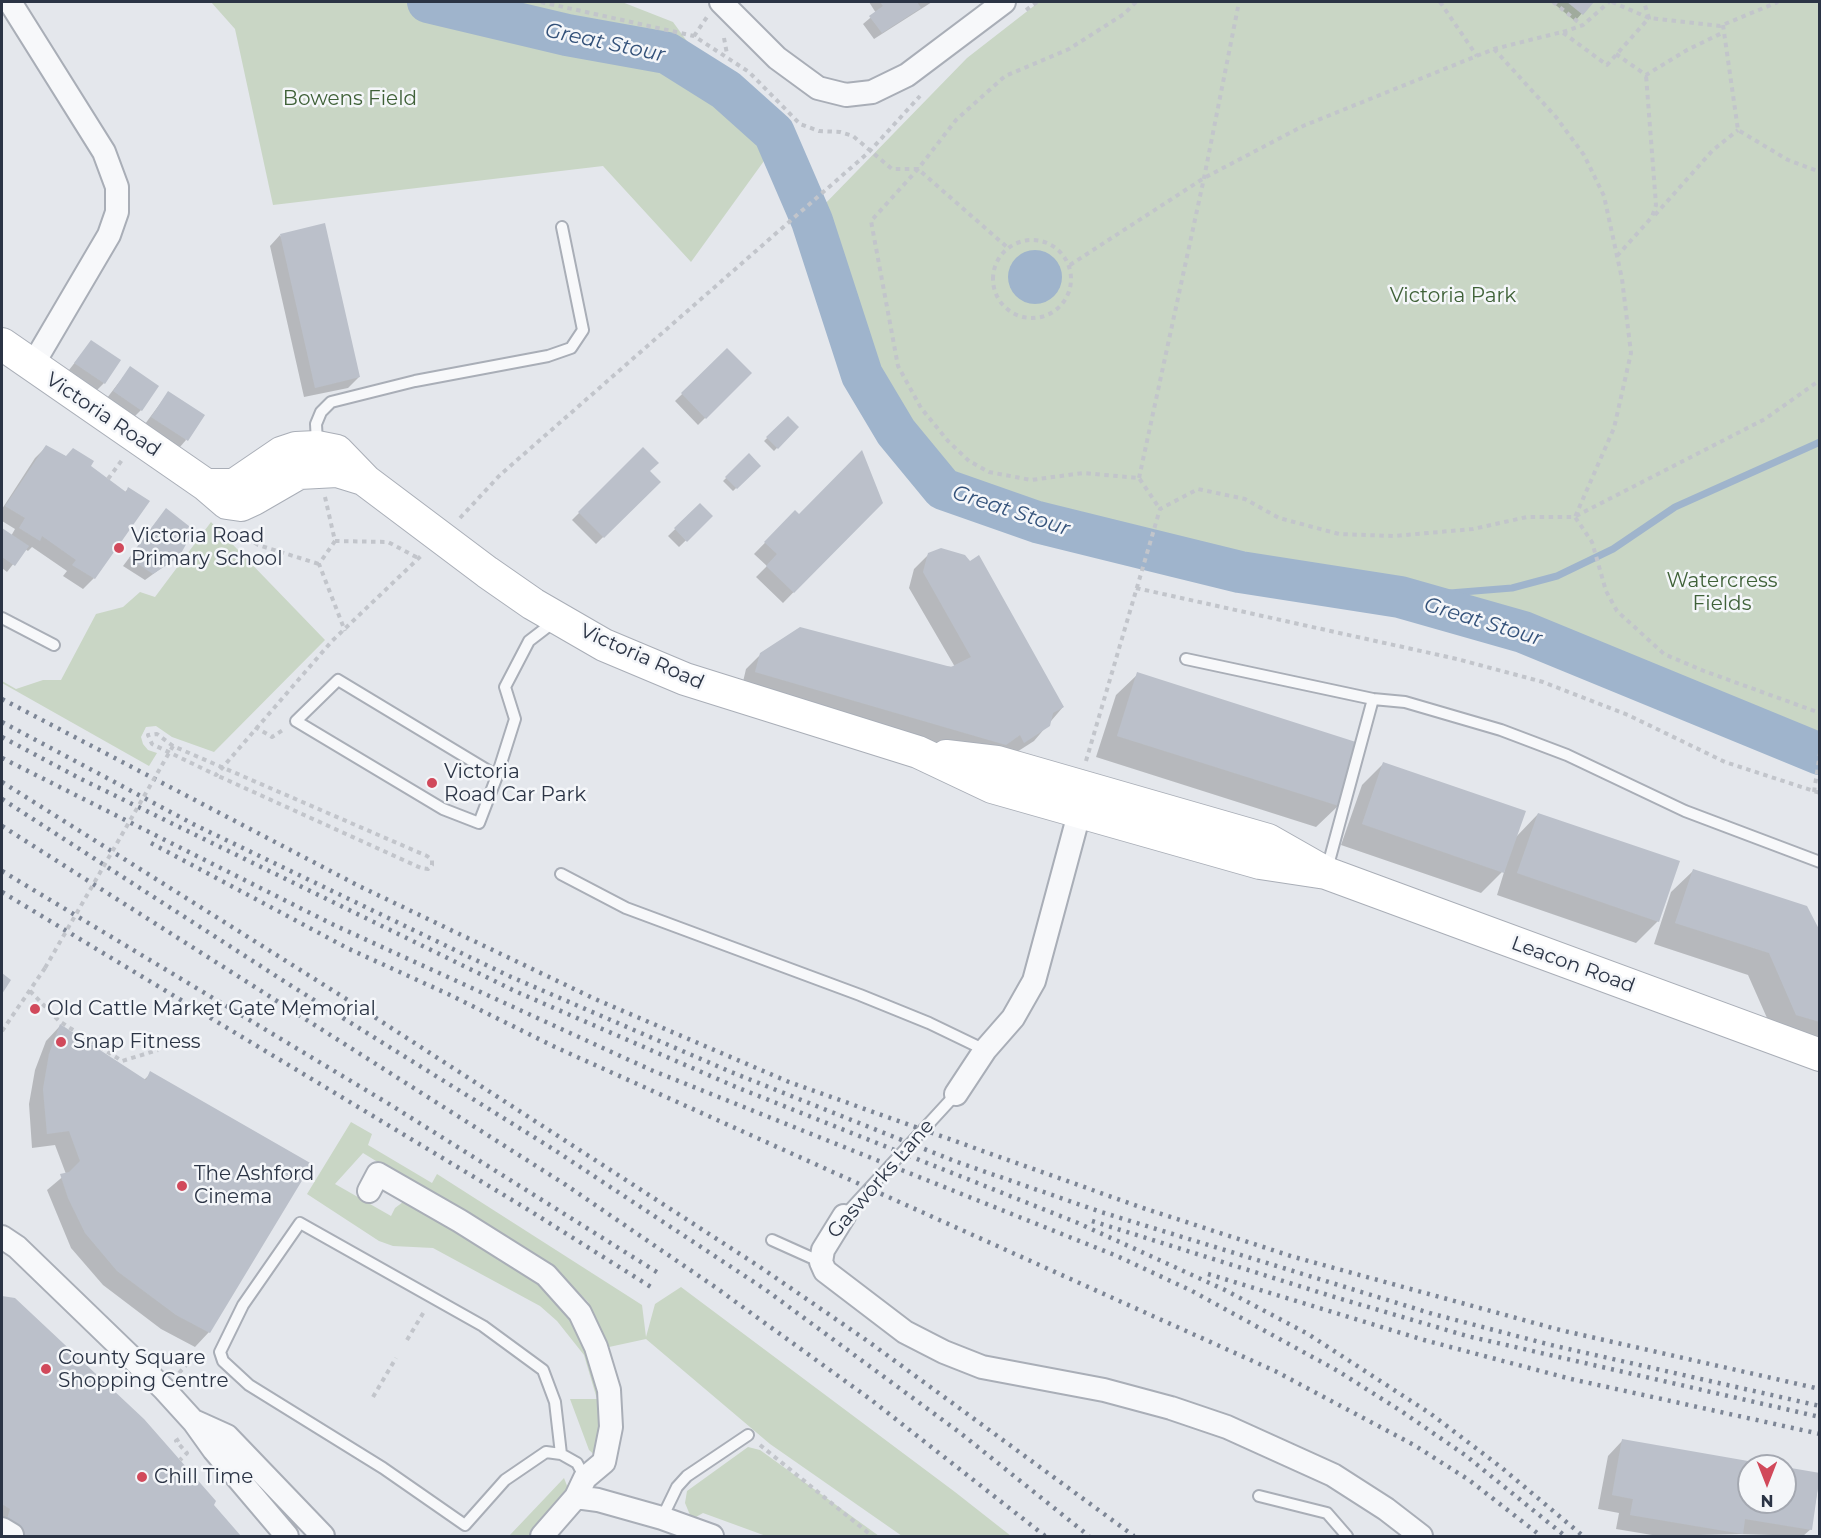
<!DOCTYPE html>
<style>
body{margin:0}
#map{position:relative;width:1821px;height:1538px;overflow:hidden;background:#e4e7ec;font-family:Montserrat,sans-serif}
canvas{display:block}
.frame{position:absolute;inset:0;border:3px solid #2b3445;pointer-events:none}
.north{position:absolute;left:1737px;top:1454px;width:60px;height:60px;box-sizing:border-box;background:#f4f6f9;border:2px solid #a4a8b1;border-radius:50%;rotate:180deg;font-size:16px;font-weight:700;line-height:24px;text-align:center;color:#2b3445}
.north::after{content:'';display:block;margin:auto;width:21px;height:27px;background:#d1495b;clip-path:polygon(50% 0,100% 100%,50% 72%,0 100%)}
</style>
<div id="map">
<canvas width="1821" height="1538"></canvas>
<div class="frame"></div>
<div class="north">N</div>
</div>
<script>
const c = document.querySelector('canvas').getContext('2d');
c.lineJoin = 'round';
function fill(path, color) { c.fillStyle = color; c.fill(path, 'evenodd'); }
const poly = rows => new Path2D(rows.map(r => 'M' + r).join(''));
function strokePath(path, color, width, dash) { c.strokeStyle = color; c.lineWidth = width; c.lineCap = dash ? 'butt' : 'round'; c.setLineDash(dash || []); c.stroke(path); }
function label(font, color, halo, rows, align = 'center') {
  c.font = font + ' Montserrat,sans-serif'; c.lineWidth = 5; c.setLineDash([]); c.textBaseline = 'middle'; c.strokeStyle = halo; c.fillStyle = color; for (const [text, x, y, turn = 0] of rows) {
    c.save(); c.translate(x, y); c.rotate((+turn || 0) * Math.PI / 180); c.textAlign = isNaN(turn) ? turn : align; if (halo) c.strokeText(text, 0, 0); c.fillText(text, 0, 0); c.restore();
  }
}
fill(poly([
 [211,2,622,2,673,22,769,154,691,262,603,166,273,205,235,29],
 [1039,2,1819,2,1819,739,1662,674,1574,634,1454,600,1443,592,1329,580,1142,536,986,494,954,482,936,466,872,369,819,210,967,58],
 [211,522,325,640,214,752,172,737,156,726,146,727,141,737,143,744,148,750,157,753,149,766,2,683,2,681,16,689,43,680,61,680,96,614,123,607,140,592,155,597],
 [351,1122,372,1134,368,1145,432,1183,437,1174,642,1305,646,1337,655,1304,681,1287,955,1492,1011,1536,902,1536,770,1444,646,1339,609,1347,588,1302,560,1274,363,1153,335,1184,391,1216,395,1208,403,1202,416,1203,519,1266,564,1302,606,1395,598,1458,589,1450,570,1399,597,1399,584,1355,557,1321,540,1306,433,1248,393,1246,379,1241,307,1194],
 [748,1447,760,1450,879,1536,766,1536,703,1513,696,1517,690,1515,685,1503,687,1491],
 [564,1478,569,1491,529,1536,509,1536]
]), '#c9d6c5');
fill(poly([
 '1008 277a27 27 0 1 1 54 0a27 27 0 1 1-54 0Z'
]), '#9fb4cc');
fill(poly([
 [869,2,932,2,874,39,863,24,876,13],
 [1552,2,1592,2,1575,21],
 [280,235,359,377,348,388,304,397,270,246],
 [91,342,104,383,97,390,69,370],
 [727,350,750,373,698,425,675,401],
 [130,368,141,410,134,417,107,398],
 [168,393,186,440,180,447,145,424],
 [788,418,797,427,774,451,764,441],
 [46,447,89,467,124,493,128,489,94,578,83,589,63,576,67,571,32,547,28,551,25,549,7,572,2,568,2,530,11,536,15,529,2,521,2,509,35,458],
 [643,449,648,471,659,482,596,544,572,520],
 [749,456,759,466,733,491,723,481],
 [881,502,783,603,756,577,767,566,754,554,795,512,799,515],
 [700,505,711,516,679,547,668,536],
 [160,517,178,556,145,580,123,566],
 [929,554,1063,707,1034,741,1009,757,990,759,742,686,746,669,761,654,955,667,909,588,914,569],
 [1138,674,1357,744,1338,806,1316,827,1096,757,1116,695],
 [1384,763,1515,838,1538,814,1658,921,1636,943,1497,895,1505,869,1481,893,1341,845,1362,785],
 [1693,871,1820,934,1820,1049,1775,1036,1748,975,1654,944,1671,892],
 [60,1026,144,1080,151,1073,209,1332,195,1347,161,1329,103,1285,71,1248,47,1190,66,1174,55,1145,32,1148,29,1104,35,1070,46,1041],
 [2,1297,14,1299,239,1536,2,1536],
 [1622,1441,1769,1466,1749,1466,1749,1502,1785,1502,1785,1469,1820,1475,1811,1529,1803,1536,1740,1534,1658,1536,1616,1529,1619,1513,1598,1509,1608,1456]
]), '#0003');
strokePath(poly([
 [567,35,569,24],
 [1400,597,1512,588,1557,576,1613,549,1675,507,1820,442]
]), '#9fb4cc', 7);
strokePath(poly([
 [428,2,567,35,667,53,726,90,774,133,812,221,862,375,896,432,943,489,1037,522,1122,543,1240,572,1400,597,1523,632,1820,754]
]), '#9fb4cc', 42);
fill(poly([
 [880,2,917,2,921,8,882,33,869,16,883,6],
 [1567,2,1594,2,1583,15],
 [325,223,360,377,315,388,280,234],
 [91,340,121,360,105,384,74,363],
 [727,348,752,373,706,419,681,393],
 [130,366,159,386,142,411,113,391],
 [168,391,205,415,188,441,151,417],
 [788,416,799,427,778,449,766,437],
 [46,445,66,456,73,448,94,461,91,466,126,492,128,487,150,501,95,579,72,565,76,560,42,536,40,541,19,528,25,518,5,506],
 [643,447,659,463,650,471,661,482,604,538,578,512],
 [862,450,883,503,794,593,766,566,777,554,764,542,795,510,799,514],
 [749,453,761,466,737,489,725,477],
 [700,503,713,516,687,542,674,528],
 [166,508,194,530,179,557,153,574,129,558],
 [2,528,29,546,15,566,2,557],
 [941,548,965,555,970,561,979,555,1064,707,1053,713,1050,726,1024,743,1020,735,1006,745,755,672,760,653,800,627,951,667,971,657,923,572,928,553],
 [1137,672,1359,743,1339,806,1117,736],
 [1383,762,1526,811,1504,873,1362,824],
 [1538,813,1680,861,1659,922,1517,873],
 [1693,869,1807,906,1820,931,1820,1022,1796,1015,1769,953,1675,923],
 [2,973,11,980,2,994],
 [60,1024,146,1080,150,1071,312,1164,210,1333,176,1315,117,1271,85,1233,68,1198,60,1174,69,1172,80,1161,69,1131,47,1134,43,1089,49,1054],
 [2,1296,15,1298,144,1419,216,1501,214,1505,241,1536,2,1536,10,1509,2,1504],
 [1622,1439,1771,1465,1749,1466,1749,1502,1785,1502,1785,1467,1820,1473,1812,1530,1745,1519,1743,1534,1630,1515,1633,1499,1612,1495]
]), '#bbc0ca');
const lane = poly([
 [317,443,316,424,321,412,331,402,415,381,548,356,571,348,583,330,562,227],
 [2,618,54,645],
 [1186,659,1373,699,1405,702,1501,730,1567,755,1685,811,1820,862],
 [497,776,338,680,296,721,443,809,479,823,497,776,515,719,505,687,529,641,555,621],
 [1327,869,1373,699],
 [561,874,626,908,860,995,929,1023,985,1050],
 [844,1216,956,1094],
 [772,1240,821,1262],
 [561,1454,555,1402,543,1370,483,1326,300,1223,243,1305,220,1352,223,1361,249,1385,383,1468,465,1525,505,1480,546,1452,561,1454,577,1463,585,1478],
 [1259,1496,1327,1513,1347,1536],
 [662,1518,677,1487,687,1476,748,1435]
]);
const street = poly([
 [10,2,104,152,117,187,117,212,109,235,32,366],
 [721,2,777,58,818,88,846,95,872,92,907,75,1004,2],
 [956,1094,985,1050,1013,1018,1034,981,1083,799],
 [369,1191,378,1174,460,1221,546,1275,580,1313,596,1347,609,1390,611,1427,604,1462,585,1478,576,1497,542,1536],
 [844,1216,823,1250,821,1262,825,1271,905,1332,944,1352,982,1367,1104,1390,1171,1408,1227,1427,1333,1475,1386,1509,1421,1536],
 [2,1237,17,1247,164,1389,194,1422,214,1450,287,1536],
 [196,1422,227,1436,323,1536],
 [576,1497,598,1500,662,1518,712,1536],
 [2,1529,12,1535]
]);
const secondary = poly([
 [2,344,206,485,227,503,241,505,254,499,299,473,337,471,363,479],
 [206,485,234,485,281,453,296,448,317,447,337,451,366,481,487,572,533,604,604,645,685,679,918,752,992,787,1260,863,1326,873],
 [946,756,997,762,1268,840,1326,873,1820,1055]
]);
strokePath(lane, '#a9aeb7', 14);
strokePath(street, '#a9aeb7', 26);
strokePath(secondary, '#a9aeb7', 34);
strokePath(poly([
 [541,2,694,36,749,72,800,124,819,131,840,132,853,136,892,169,918,169,1008,248],
 [1136,2,1124,14,1069,49,1005,76,956,120,918,169,871,221,898,366,921,408,948,441,969,461,989,472,1031,480,1083,473,1139,478,1160,509],
 [1440,2,1477,56],
 [1553,2,1582,25],
 [1612,2,1649,18,1720,26,1778,2],
 [1026,10,1037,2],
 [1723,25,1738,130,1788,160,1820,172],
 [1563,32,1583,25,1609,2],
 [694,36,707,17],
 [724,38,727,54],
 [1494,49,1556,117,1584,155,1604,196,1622,279,1631,353,1614,428,1575,517],
 [1616,54,1646,75,1687,50,1724,32],
 [1655,215,1713,150,1738,130],
 '993 279a39 39 0 1 1 78 0a39 39 0 1 1-78 0Z',
 [1617,256,1652,217,1656,205,1646,75],
 [1070,265,1204,178,1303,126,1494,49,1562,32,1607,65,1649,18,1644,2],
 [1139,478,1204,178,1239,2],
 [108,479,122,460],
 [325,497,335,541,319,564,345,631],
 [1576,516,1765,419,1820,380],
 [460,518,500,475,869,152,920,96],
 [240,532,258,545,319,564],
 [335,541,388,542,418,558],
 [1136,588,1457,659,1543,682,1628,715,1725,762,1820,793],
 [255,727,272,737,283,730],
 [173,746,157,734,148,735,152,744,216,775,332,641,422,555],
 [1086,761,1160,509,1198,489,1245,499,1279,518,1339,534,1394,536,1473,529,1527,517,1575,517,1592,542,1606,591,1617,611,1664,654,1704,671,1820,713],
 [1814,792,1820,753],
 [30,991,59,1021,122,1061,158,1050],
 [2,1031,45,968],
 [407,1340,425,1310],
 [179,1373,196,1354,205,1353],
 [373,1397,396,1358],
 [179,1439,176,1441,187,1453,180,1460],
 [760,1445,872,1536]
]), '#c2c5cb', 4, [4.5, 4.5]);
strokePath(lane, '#f7f8fa', 10);
strokePath(street, '#f7f8fa', 22);
strokePath(secondary, '#fff', 32);
strokePath(poly([
 [2,699,359,886,595,999,789,1082,1143,1208,1294,1257,1560,1330,1820,1389],
 [2,722,195,825,509,976,731,1072,957,1162,1101,1212,1433,1314,1551,1345,1820,1406],
 [2,737,79,778,517,992,736,1087,1078,1223,1225,1290,1308,1334,1431,1414,1502,1468,1583,1536],
 [2,758,334,925,651,1070,1117,1256,1192,1291,1338,1371,1401,1411,1465,1455,1565,1536],
 [2,782,359,1007,760,1267,869,1342,1134,1536],
 [2,799,290,985,553,1149,766,1290,959,1432,1089,1536],
 [2,826,566,1185,715,1287,870,1399,1045,1536],
 [151,843,349,949,448,994,555,1047,1275,1371,1414,1445,1469,1480,1541,1536],
 [2,871,389,1104,660,1274],
 [2,892,527,1209,651,1287],
 [1092,1221,1331,1296,1467,1336,1820,1417],
 [1208,1274,1424,1340,1571,1379,1820,1434]
]), '#7d8696', 4.5, [3, 6]);
strokePath(poly([
 [45,968,173,746,427,856,432,860,432,865,428,869,421,868,216,775]
]), '#c2c5cb', 4, [4.5, 4.5]);
for (const [x, y, r, color] of [
 [119,548,6,"#d1495b"],
 [432,783,6,"#d1495b"],
 [35,1009,6,"#d1495b"],
 [61,1042,6,"#d1495b"],
 [182,1186,6,"#d1495b"],
 [46,1369,6,"#d1495b"],
 [142,1477,6,"#d1495b"]
]) { const dot = new Path2D(); dot.arc(x, y, r, 0, 2 * Math.PI); c.fillStyle = color; c.fill(dot); strokePath(dot, '#f4f6f9', 2); }
label('20px', '#3f6138', '#f4f6f9', [
 ["Bowens Field",350,99],
 ["Victoria Park",1453,296],
 ["Watercress",1722,581],
 ["Fields",1722,604]
]);
label('20px', '#2b3445', '#f4f6f9', [
 ["Victoria Road",103,415,34],
 ["Victoria Road",642,657,24],
 ["Leacon Road",1573,965,20],
 ["Gasworks Lane",881,1179,-49]
]);
label('20px', '#2b3445', '#f4f6f9', [
 ["Victoria Road",131,536],
 ["Primary School",131,559],
 ["Victoria",444,772],
 ["Road Car Park",444,795],
 ["Old Cattle Market Gate Memorial",47,1009],
 ["Snap Fitness",73,1042],
 ["The Ashford",194,1174],
 ["Cinema",194,1197],
 ["County Square",58,1358],
 ["Shopping Centre",58,1381],
 ["Chill Time",154,1477]
], 'left');
label('italic 21px', '#34527a', '#f4f6f9', [
 ["Great Stour",605,43,12],
 ["Great Stour",1011,511,18],
 ["Great Stour",1483,622,17]
]);
</script>
